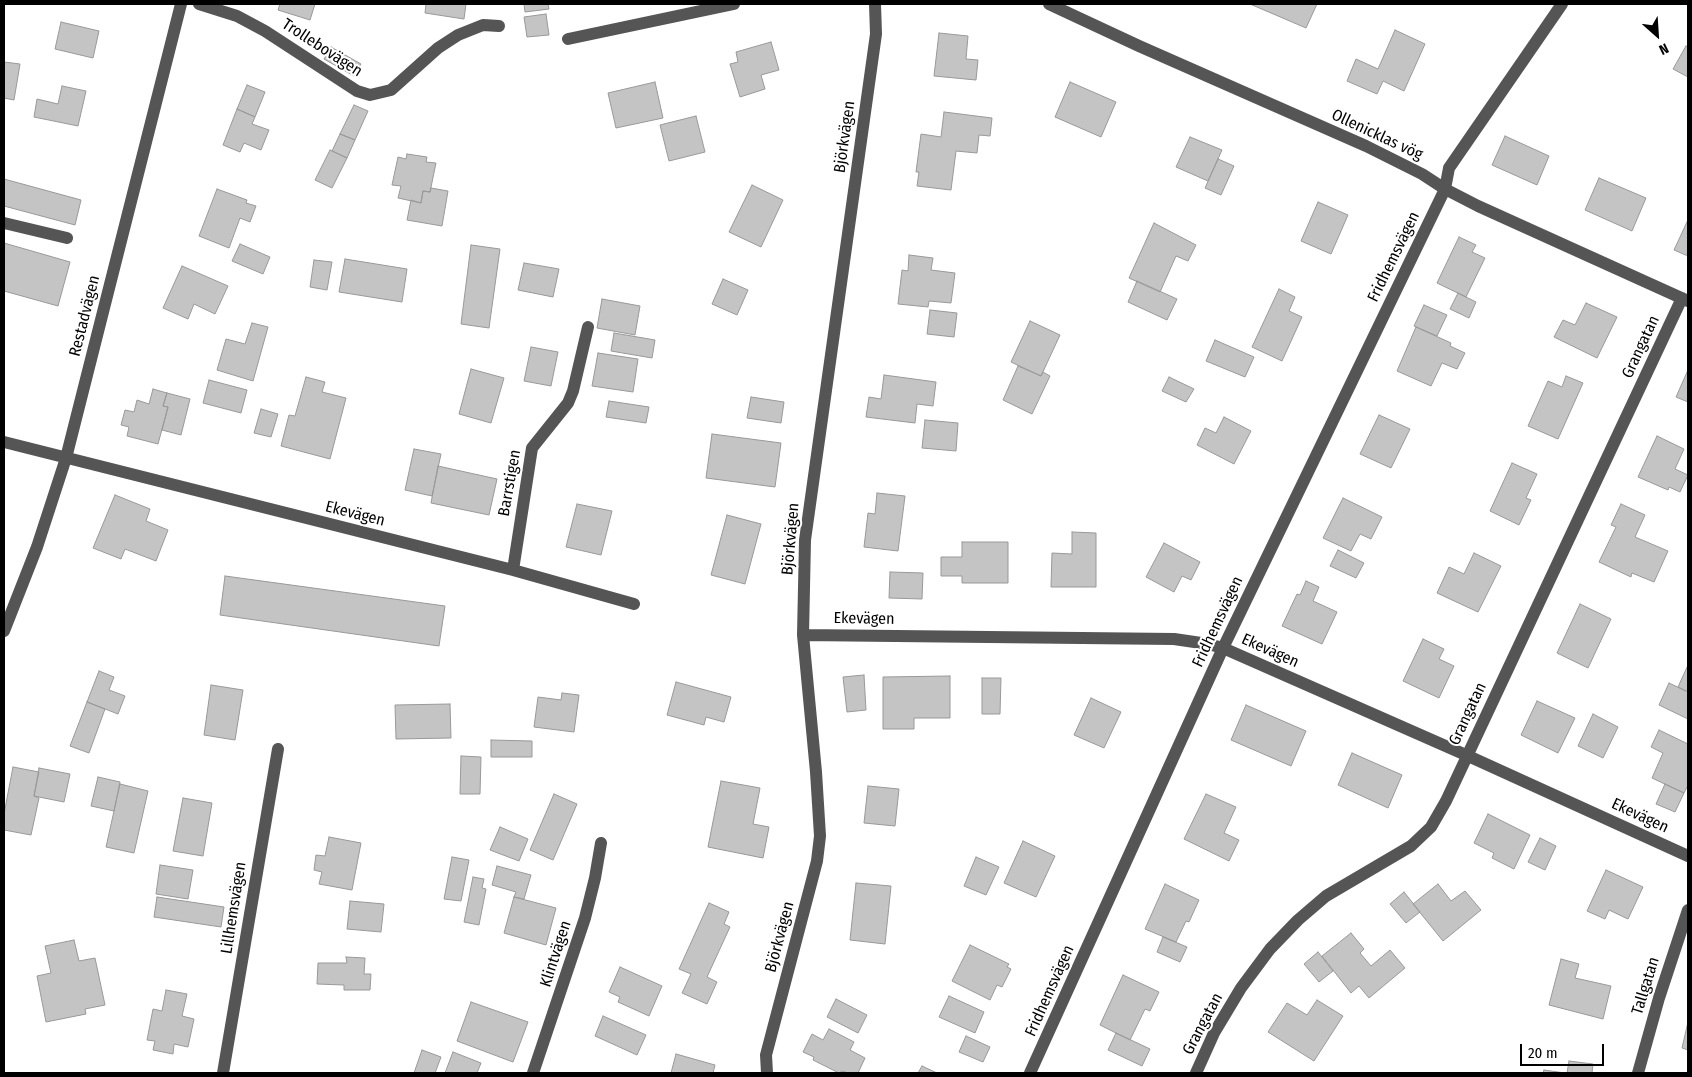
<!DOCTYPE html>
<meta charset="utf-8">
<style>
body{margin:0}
#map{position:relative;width:1692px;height:1077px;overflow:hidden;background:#fff;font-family:"Fira Sans Condensed",sans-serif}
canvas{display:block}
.frame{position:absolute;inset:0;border:5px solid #000;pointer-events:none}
.north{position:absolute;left:1632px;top:10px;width:50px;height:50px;-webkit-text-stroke:4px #fff;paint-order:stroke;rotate:154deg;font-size:14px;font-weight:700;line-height:20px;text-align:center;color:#000}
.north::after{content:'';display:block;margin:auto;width:18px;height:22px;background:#000;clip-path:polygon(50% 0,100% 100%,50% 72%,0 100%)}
.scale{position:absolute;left:1520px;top:1044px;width:84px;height:22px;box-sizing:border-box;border:2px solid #000;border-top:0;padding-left:6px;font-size:15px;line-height:18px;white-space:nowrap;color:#000;-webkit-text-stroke:4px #fff;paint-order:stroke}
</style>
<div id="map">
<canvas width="1692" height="1077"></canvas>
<div class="frame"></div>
<div class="north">N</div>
<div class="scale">20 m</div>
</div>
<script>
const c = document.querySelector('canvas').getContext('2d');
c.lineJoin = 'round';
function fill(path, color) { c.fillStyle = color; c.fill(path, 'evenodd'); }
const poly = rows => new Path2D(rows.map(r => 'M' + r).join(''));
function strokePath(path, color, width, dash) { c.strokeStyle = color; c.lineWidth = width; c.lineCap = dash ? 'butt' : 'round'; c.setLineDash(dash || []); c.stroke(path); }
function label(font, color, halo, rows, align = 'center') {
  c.font = font + ' "Fira Sans Condensed",sans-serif'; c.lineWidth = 4; c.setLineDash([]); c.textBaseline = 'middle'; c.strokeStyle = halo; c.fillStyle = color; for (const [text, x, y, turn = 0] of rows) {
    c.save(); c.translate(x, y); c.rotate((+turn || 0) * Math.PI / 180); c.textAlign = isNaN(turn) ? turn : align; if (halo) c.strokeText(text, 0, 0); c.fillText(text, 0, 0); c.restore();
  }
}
const building = poly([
 [280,4,315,4,310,20,278,10,280,4],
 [426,4,466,4,464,19,425,13,426,4],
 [524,4,548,4,549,9,525,12,524,4],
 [1250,4,1317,4,1306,28,1250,4],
 [546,14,549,35,527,37,524,17,546,14],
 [61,22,99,31,93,58,55,49,61,22],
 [1395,30,1425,44,1404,91,1383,81,1377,94,1347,81,1356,59,1378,69,1395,30],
 [939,33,968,36,966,59,978,60,976,80,934,76,939,33],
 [771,42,779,70,761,75,765,89,740,97,730,64,738,62,736,52,771,42],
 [1686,46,1688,47,1688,77,1673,69,1686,46],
 [331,47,361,64,354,76,324,59,331,47],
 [4,62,20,64,14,100,4,98,4,62],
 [655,82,663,118,616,128,608,93,655,82],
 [1070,82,1116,102,1101,137,1055,117,1070,82],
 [247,85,265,92,255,117,237,109,247,85],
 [62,86,86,91,78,126,34,117,37,99,58,104,62,86],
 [354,105,368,111,355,140,340,134,354,105],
 [237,109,255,117,252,124,269,130,261,150,244,143,240,152,223,145,237,109],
 [944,112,992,118,990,136,979,135,977,153,956,151,951,190,917,186,919,172,916,172,921,134,941,137,944,112],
 [696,116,705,152,669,161,660,125,696,116],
 [340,134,355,140,347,158,332,151,340,134],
 [1505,136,1549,156,1537,185,1492,165,1505,136],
 [1190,137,1222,150,1208,181,1176,167,1190,137],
 [330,150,347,158,332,188,315,180,330,150],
 [407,154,427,157,426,162,436,163,430,192,423,191,421,203,398,198,401,186,392,185,398,157,406,159,407,154],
 [1218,159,1234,166,1221,195,1205,188,1218,159],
 [1599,178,1646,198,1632,231,1585,210,1599,178],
 [4,179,81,200,75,225,4,206,4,179],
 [752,185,783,200,761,247,729,232,752,185],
 [431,188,448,191,442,226,407,220,411,200,421,203,423,191,430,192,431,188],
 [217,189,247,200,246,203,256,206,250,222,240,218,229,248,199,236,217,189],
 [1318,202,1348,215,1331,254,1301,241,1318,202],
 [1687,222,1688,223,1688,256,1674,250,1687,222],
 [1154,223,1196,245,1188,261,1176,256,1160,292,1129,278,1154,223],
 [1459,237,1476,245,1472,252,1485,258,1466,297,1437,283,1459,237],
 [4,243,70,262,58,306,4,291,4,243],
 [240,244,270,257,263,274,232,261,240,244],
 [471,245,500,249,489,328,461,324,471,245],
 [909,255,933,258,931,270,955,273,951,303,929,301,928,307,898,304,902,270,908,271,909,255],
 [345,259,407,269,402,302,339,292,345,259],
 [314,260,332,262,327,290,310,287,314,260],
 [524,263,559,269,553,297,518,290,524,263],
 [182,266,228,286,215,314,194,304,188,319,163,308,182,266],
 [723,279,748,290,737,315,712,304,723,279],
 [1137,281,1177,299,1167,320,1128,302,1137,281],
 [1279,289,1295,297,1289,311,1302,317,1282,361,1252,347,1279,289],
 [1458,293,1476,302,1469,318,1450,309,1458,293],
 [602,299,640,306,635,335,597,328,602,299],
 [1586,303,1617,317,1597,358,1554,337,1563,320,1575,325,1586,303],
 [1424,305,1447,315,1437,336,1414,326,1424,305],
 [930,310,957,313,954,337,927,334,930,310],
 [1030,321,1060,335,1041,376,1011,362,1030,321],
 [252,323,268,327,253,381,217,370,226,339,245,344,252,323],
 [1416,327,1451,343,1450,346,1465,353,1457,369,1442,363,1431,386,1397,371,1416,327],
 [614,333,655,340,652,358,611,351,614,333],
 [1215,340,1254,357,1245,377,1206,361,1215,340],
 [531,347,558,352,551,386,524,381,531,347],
 [598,353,638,359,633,392,592,386,598,353],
 [1018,366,1041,376,1043,372,1050,376,1032,414,1003,400,1018,366],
 [471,369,504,378,491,423,459,414,471,369],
 [1688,370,1688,402,1676,397,1688,370],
 [884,375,936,382,933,406,917,404,915,423,866,417,869,397,881,399,884,375],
 [1566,376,1583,383,1558,439,1528,426,1548,381,1562,387,1566,376],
 [306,377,325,382,322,392,346,398,330,459,281,446,289,415,295,416,306,377],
 [1169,377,1194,389,1186,402,1162,391,1169,377],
 [209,380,247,390,241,413,203,403,209,380],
 [153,389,167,393,163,406,168,407,158,444,127,436,129,427,121,425,125,410,134,412,137,400,149,404,153,389],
 [167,393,190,399,181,435,162,430,168,407,163,406,167,393],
 [751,397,784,402,781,423,747,418,751,397],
 [609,401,649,407,646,423,606,417,609,401],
 [261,409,278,414,271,437,254,433,261,409],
 [1379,415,1410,429,1391,468,1360,454,1379,415],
 [1224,417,1251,431,1234,464,1197,445,1205,428,1216,433,1224,417],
 [925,420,958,423,956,451,922,448,925,420],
 [712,434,781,443,775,487,706,478,712,434],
 [1657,436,1684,449,1675,469,1688,475,1680,492,1669,487,1668,490,1638,477,1657,436],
 [414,449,441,454,432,496,405,490,414,449],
 [1512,463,1537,474,1526,498,1531,500,1519,525,1490,511,1512,463],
 [438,466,497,479,489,515,431,503,438,466],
 [877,493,905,496,898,551,864,547,868,513,875,514,877,493],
 [115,495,150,509,146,521,168,530,156,561,125,549,121,559,93,548,115,495],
 [1343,498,1382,517,1371,539,1360,534,1351,551,1323,538,1343,498],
 [577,504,612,511,601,555,566,547,577,504],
 [1621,504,1645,515,1635,537,1668,551,1654,582,1632,573,1631,577,1599,562,1616,527,1611,525,1621,504],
 [727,515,761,524,745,584,711,575,727,515],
 [1072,532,1096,533,1096,587,1051,587,1052,553,1072,554,1072,532],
 [962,542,1008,542,1008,583,962,583,962,576,941,576,941,557,962,557,962,542],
 [1164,543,1200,562,1191,580,1182,576,1174,592,1146,577,1164,543],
 [1338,550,1364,563,1356,578,1330,566,1338,550],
 [1474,553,1501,566,1478,612,1437,593,1449,567,1464,574,1474,553],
 [890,572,923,573,922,599,889,598,890,572],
 [225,576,445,606,439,646,220,615,225,576],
 [1306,581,1319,587,1313,601,1337,612,1322,644,1282,626,1297,594,1300,595,1306,581],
 [1580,604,1611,619,1588,668,1557,653,1580,604],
 [1423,639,1444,649,1439,659,1454,666,1439,698,1403,681,1423,639],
 [1688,665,1688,692,1678,687,1688,665],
 [99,671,114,677,109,690,125,696,118,714,87,702,99,671],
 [864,675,866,710,847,712,843,677,864,675],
 [950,676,950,718,914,718,914,729,883,729,883,677,950,676],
 [982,678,1001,678,1000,714,982,714,982,678],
 [676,682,731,697,724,722,706,717,704,725,667,715,676,682],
 [1669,683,1688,692,1688,719,1659,705,1669,683],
 [211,685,243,690,235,740,204,735,211,685],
 [562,693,579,695,574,732,534,727,538,697,561,700,562,693],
 [1091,698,1121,712,1104,748,1074,735,1091,698],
 [1537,701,1575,718,1558,753,1521,735,1537,701],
 [87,702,105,709,89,753,70,746,87,702],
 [450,704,451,738,396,739,395,705,450,704],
 [1246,705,1306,731,1291,766,1231,740,1246,705],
 [1593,714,1618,727,1603,758,1578,746,1593,714],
 [1659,730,1688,744,1688,785,1684,793,1652,778,1663,753,1651,747,1659,730],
 [491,740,532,741,532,757,491,757,491,740],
 [1352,753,1402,775,1388,808,1338,785,1352,753],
 [461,756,481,757,480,794,460,794,461,756],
 [13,767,39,772,34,796,39,798,31,835,4,830,4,814,13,767],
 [39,768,70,774,64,802,34,796,39,768],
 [98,777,120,782,114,811,91,806,98,777],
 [721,781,760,788,753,824,769,827,763,858,708,847,721,781],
 [120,784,148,791,134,853,106,847,120,784],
 [1665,784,1684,793,1675,812,1656,804,1665,784],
 [868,786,899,789,895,826,864,823,868,786],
 [554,794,577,804,553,860,530,850,554,794],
 [1206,794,1236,807,1224,833,1239,840,1229,861,1184,839,1206,794],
 [183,798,212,803,203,856,173,851,183,798],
 [1488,814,1530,835,1514,869,1492,858,1494,853,1474,843,1488,814],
 [500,827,528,839,519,861,490,850,500,827],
 [329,837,361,843,352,890,319,884,322,872,314,870,316,855,325,856,329,837],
 [1540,838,1556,846,1545,870,1528,862,1540,838],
 [1023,841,1055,856,1036,897,1004,883,1023,841],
 [452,857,469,860,461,901,444,899,452,857],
 [976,857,999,867,986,895,964,886,976,857],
 [160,865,193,870,188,899,156,894,160,865],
 [497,866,531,875,524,899,514,897,516,892,492,885,497,866],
 [1606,870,1643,887,1628,919,1609,910,1605,919,1587,911,1606,870],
 [473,877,484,879,482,888,486,889,479,925,464,922,473,877],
 [856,883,891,886,885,944,850,940,856,883],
 [1165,884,1199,900,1189,922,1186,921,1176,942,1145,929,1165,884],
 [1438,884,1451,901,1465,891,1481,910,1443,941,1413,904,1438,884],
 [1404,892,1420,912,1406,923,1390,904,1404,892],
 [157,897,224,907,221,927,154,917,157,897],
 [514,897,556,908,546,945,504,933,514,897],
 [350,901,384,904,381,932,347,929,350,901],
 [709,903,729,912,724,924,730,927,707,977,717,982,707,1004,682,993,691,974,679,969,709,903],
 [1351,933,1364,949,1360,953,1371,966,1390,950,1405,968,1369,998,1359,986,1351,993,1322,956,1351,933],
 [1163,937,1187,947,1180,962,1157,952,1163,937],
 [74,940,79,961,95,958,105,1005,85,1009,86,1014,46,1022,37,976,51,973,45,946,74,940],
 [970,945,1009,964,1007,967,1011,969,1002,987,997,985,990,1000,952,981,970,945],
 [1318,952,1333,971,1319,982,1304,964,1318,952],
 [346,957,365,958,364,974,371,974,370,990,344,990,344,985,317,984,318,963,347,963,346,957],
 [1561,959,1579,964,1575,978,1611,986,1603,1019,1549,1005,1561,959],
 [620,967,662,986,649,1016,618,1002,620,997,609,992,620,967],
 [1123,975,1159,992,1150,1011,1145,1009,1130,1040,1100,1025,1123,975],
 [166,990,187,994,182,1016,194,1019,188,1047,174,1044,173,1054,153,1050,155,1041,147,1040,153,1009,162,1011,166,990],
 [949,996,984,1012,975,1033,939,1017,949,996],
 [836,999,867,1015,858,1033,827,1017,836,999],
 [1317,1000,1343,1016,1314,1061,1268,1032,1287,1003,1307,1015,1317,1000],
 [471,1002,528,1022,513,1062,457,1041,471,1002],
 [603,1016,646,1035,637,1055,595,1036,603,1016],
 [1688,1022,1688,1050,1682,1048,1688,1022],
 [829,1029,854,1042,850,1050,865,1058,858,1073,848,1073,842,1071,839,1073,813,1060,814,1057,803,1052,812,1034,823,1040,829,1029],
 [1116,1033,1150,1049,1142,1066,1108,1050,1116,1033],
 [966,1036,990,1047,983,1062,959,1052,966,1036],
 [422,1050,441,1057,435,1073,414,1073,422,1050],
 [453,1052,481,1063,477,1073,445,1073,453,1052],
 [676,1054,715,1065,713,1073,671,1073,676,1054],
 [1569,1061,1593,1064,1592,1073,1567,1073,1569,1061],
 [922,1066,937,1073,918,1073,922,1066],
 [1544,1070,1565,1073,1543,1073,1544,1070]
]);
fill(building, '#c4c4c4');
strokePath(building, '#999', 1);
strokePath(poly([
 [199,4,237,16,265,31,357,91,370,95,391,90,438,48,458,35,483,25,499,26],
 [1049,4,1139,46,1366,146,1422,174,1445,189,1478,206,1688,301],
 [568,39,734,4],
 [4,223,67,238],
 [4,442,513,570,634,604],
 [513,570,532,448,568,403,573,391,588,327],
 [4,631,37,547,66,458,181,4],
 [803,635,1174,639,1208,644,1223,648,1466,755,1688,856],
 [223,1073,278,749],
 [533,1073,585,918,595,878,601,843],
 [767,1073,766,1055,817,861,820,836,816,772,803,635,805,540,876,34,875,4],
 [1030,1073,1223,648,1445,189,1449,168,1562,4],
 [1196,1073,1214,1033,1241,988,1270,949,1298,920,1326,896,1411,846,1431,827,1446,801,1682,298],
 [1638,1073,1659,998,1688,910]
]), '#555', 12);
label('16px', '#000', '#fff', [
 ["Trollebovägen",322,48,33],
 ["Ollenicklas vög",1377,135,25],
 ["Björkvägen",845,137,-82],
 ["Fridhemsvägen",1394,257,-64],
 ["Restadvägen",85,316,-76],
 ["Grangatan",1641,347,-65],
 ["Barrstigen",510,483,-80],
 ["Ekevägen",355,514,14],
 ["Björkvägen",791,539,-85],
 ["Ekevägen",864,619,1],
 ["Fridhemsvägen",1218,622,-65],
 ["Ekevägen",1270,651,24],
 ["Grangatan",1468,714,-65],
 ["Ekevägen",1640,816,25],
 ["Lillhemsvägen",234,908,-81],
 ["Björkvägen",780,937,-75],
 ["Klintvägen",556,954,-72],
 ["Tallgatan",1646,986,-73],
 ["Fridhemsvägen",1050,991,-66],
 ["Grangatan",1203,1024,-62]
]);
</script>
